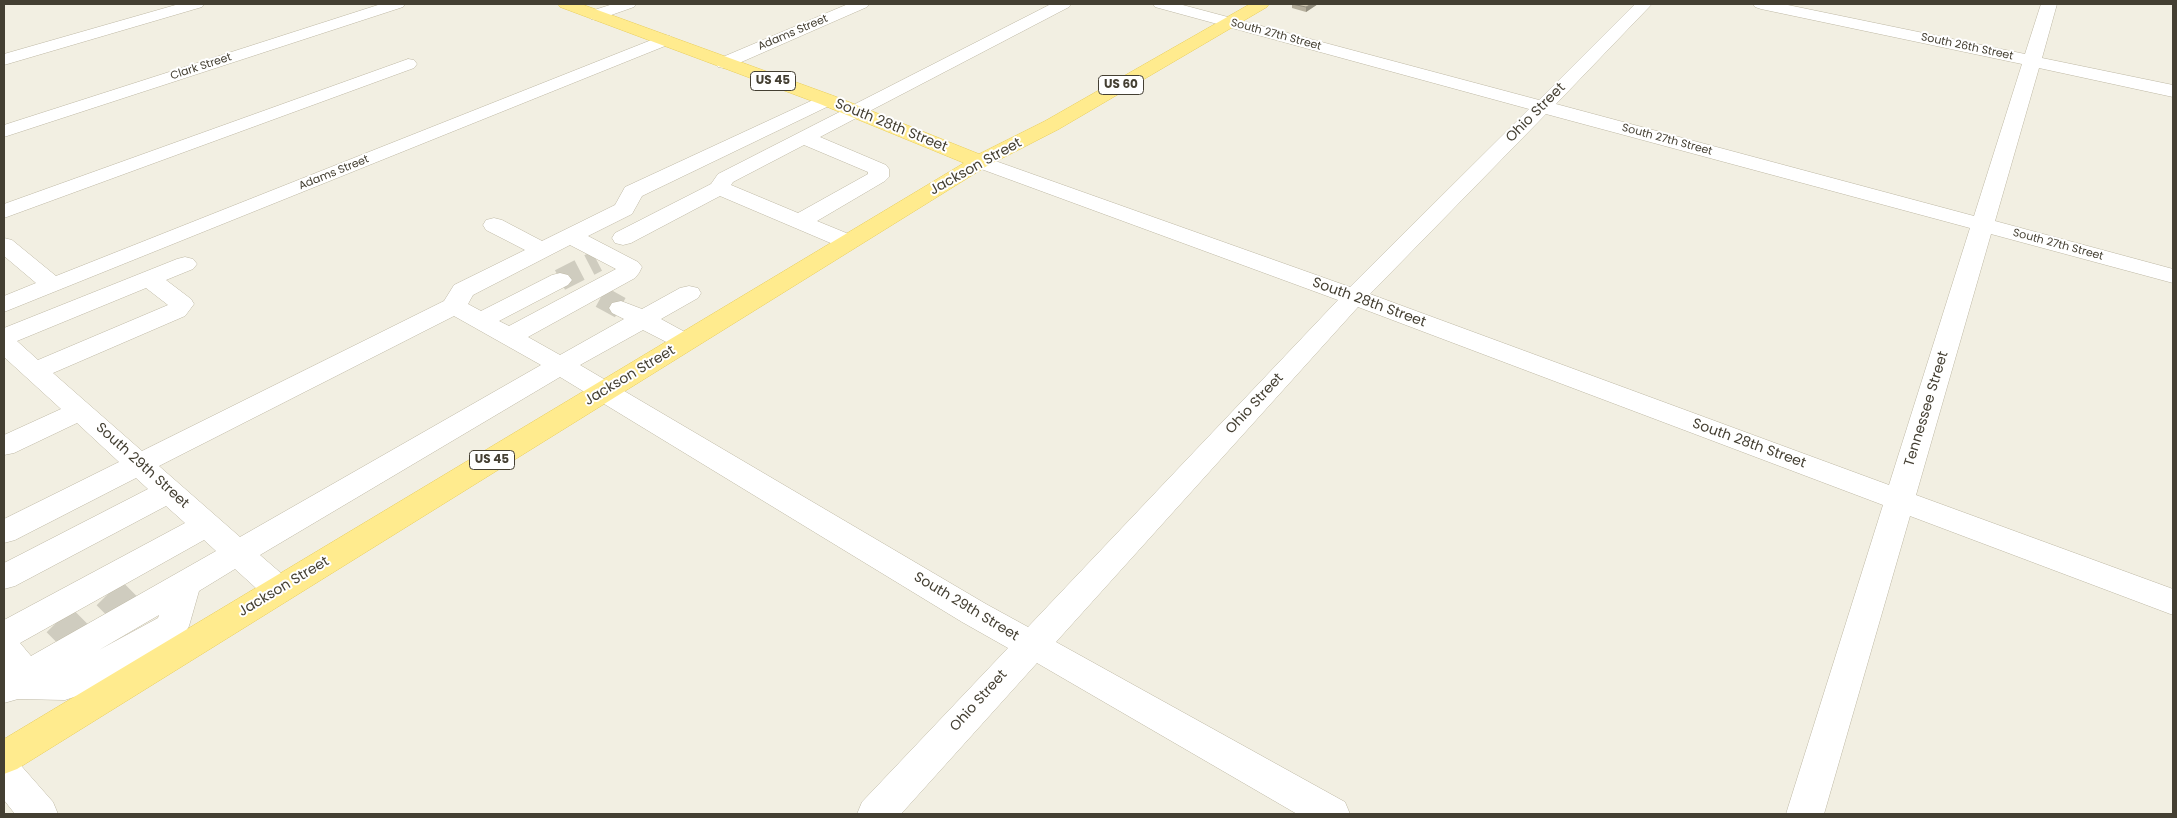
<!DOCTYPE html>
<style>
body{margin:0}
#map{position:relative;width:2177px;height:818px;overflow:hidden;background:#f2efe2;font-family:Poppins,sans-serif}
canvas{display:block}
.frame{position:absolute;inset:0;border:5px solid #443f32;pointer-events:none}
</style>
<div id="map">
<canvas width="2177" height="818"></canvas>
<div class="frame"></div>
</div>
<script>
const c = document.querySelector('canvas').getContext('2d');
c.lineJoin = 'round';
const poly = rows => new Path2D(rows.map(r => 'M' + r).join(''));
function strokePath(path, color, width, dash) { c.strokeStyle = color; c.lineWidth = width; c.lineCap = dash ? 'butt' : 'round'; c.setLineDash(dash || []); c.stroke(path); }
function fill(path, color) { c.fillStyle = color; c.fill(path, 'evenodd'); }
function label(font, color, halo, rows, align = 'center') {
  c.font = font + ' Poppins,sans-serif'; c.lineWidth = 4; c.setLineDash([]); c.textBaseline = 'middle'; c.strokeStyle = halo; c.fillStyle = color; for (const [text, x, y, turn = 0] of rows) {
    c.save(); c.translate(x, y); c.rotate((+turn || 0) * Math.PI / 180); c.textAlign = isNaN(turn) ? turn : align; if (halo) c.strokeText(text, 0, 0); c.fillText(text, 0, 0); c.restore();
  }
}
strokePath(poly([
 [560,280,597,261],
 [601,297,621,308]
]), '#cfccbf', 22, [22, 11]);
strokePath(poly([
 [109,593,127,611],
 [59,620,77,638]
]), '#cfccbf', 35, [35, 18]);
const minor = poly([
 [179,4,204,4,202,7,4,65,4,54,179,4],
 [381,4,405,4,403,7,4,137,4,125,381,4],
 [613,4,636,4,634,7,597,20,591,19,589,15,591,11,613,4],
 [848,4,869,4,867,7,730,67,724,68,718,67,715,63,718,59,848,4],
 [1051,4,1071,4,1069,7,820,137,886,165,889,169,889,177,885,181,817,221,856,237,859,242,856,247,848,249,840,247,720,196,631,243,623,245,615,243,612,238,615,233,711,184,718,174,1051,4],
 [804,145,868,172,868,174,798,213,731,185,733,182,804,145],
 [1153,4,1179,4,1539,100,1635,4,1652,4,1556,104,1974,216,2022,64,1761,9,1755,7,1753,4,1783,4,2025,54,2041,4,2057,4,2042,58,2173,85,2173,97,2039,68,1995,221,2173,269,2173,283,1991,234,1916,495,2173,589,2173,615,1910,516,1824,814,1786,814,1883,505,1358,307,1056,642,1345,802,1350,814,1297,814,1037,663,901,814,857,814,862,802,1008,648,962,622,560,377,260,555,290,581,295,590,290,599,279,602,268,599,235,569,199,591,189,626,184,635,77,696,65,700,18,699,4,703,4,620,185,523,166,506,15,586,4,589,4,563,148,489,136,478,15,540,4,543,4,519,119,462,77,423,14,453,4,455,4,435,61,409,4,357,4,328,177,259,185,257,193,259,197,264,193,269,166,280,191,299,194,304,185,316,53,373,142,451,444,301,454,285,525,250,486,230,483,225,486,220,494,218,502,220,542,241,615,205,625,187,826,94,833,96,835,100,833,104,642,196,632,214,588,236,638,262,642,267,639,273,635,278,528,337,560,355,624,319,612,313,609,308,612,303,621,301,642,309,680,288,689,286,698,288,701,293,698,298,661,319,694,337,698,342,694,347,685,350,676,347,643,330,580,365,986,604,1028,627,1338,300,973,166,970,162,973,158,980,156,987,158,1350,287,1529,109,1155,7,1153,4],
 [1546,114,1970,228,1889,485,1370,294,1546,114],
 [570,245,616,269,509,326,499,321,568,285,572,280,568,275,560,273,552,275,481,311,468,304,473,295,570,245],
 [146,288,168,305,38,360,17,341,146,288],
 [454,316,541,365,240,537,159,466,454,316],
 [204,540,216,551,31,656,20,643,204,540],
 [159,615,158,618,99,650,159,615],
 [664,35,670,36,673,40,670,44,4,312,4,296,36,283,4,256,4,238,12,240,56,276,664,35],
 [408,59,414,60,417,64,414,68,4,218,4,204,408,59],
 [4,757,17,761,53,802,58,814,15,814,4,800,4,757]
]);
const major = poly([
 [558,4,581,4,834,96,979,154,1045,121,1250,4,1269,4,1267,7,1059,129,987,166,17,769,4,774,4,739,964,163,820,104,560,7,558,4]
]);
strokePath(minor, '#beb8a4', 1);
strokePath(major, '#e8cd5a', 1);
fill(minor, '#fff');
fill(major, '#ffeb8e');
fill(poly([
 [1292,4,1318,4,1306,12,1292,8]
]), '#b6af9d');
fill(poly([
 [1312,4,1318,4,1306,12,1306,7]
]), '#948f80');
const building = poly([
 [1292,4,1312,4,1306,7,1292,4]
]);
fill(building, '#d4ccb7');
strokePath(building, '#948f80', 1);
label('11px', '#443f32', '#fff', [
 ["Adams Street",793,33,-23],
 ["South 27th Street",1276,35,15],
 ["South 26th Street",1967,47,12],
 ["Clark Street",201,67,-18],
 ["South 27th Street",1667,140,15],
 ["Adams Street",334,173,-22],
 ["South 27th Street",2058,245,15]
]);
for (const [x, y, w] of [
 [773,81,45],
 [1121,85,45],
 [492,460,45]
]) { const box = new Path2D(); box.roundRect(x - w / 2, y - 9.5, w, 19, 4); c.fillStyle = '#fff'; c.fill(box); strokePath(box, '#443f32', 1); }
label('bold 12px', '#443f32', null, [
 ["US 45",773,81],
 ["US 60",1121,85],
 ["US 45",492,460]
]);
label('14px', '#443f32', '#fff', [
 ["Ohio Street",1536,113,-45],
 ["South 28th Street",891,126,22],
 ["Jackson Street",976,167,-29],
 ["South 28th Street",1369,303,20],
 ["Jackson Street",630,376,-31],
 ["Ohio Street",1255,404,-47],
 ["Tennessee Street",1927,409,-73],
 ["South 28th Street",1749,444,20],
 ["South 29th Street",142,466,42],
 ["Jackson Street",284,587,-31],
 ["South 29th Street",966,607,31],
 ["Ohio Street",979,701,-48]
]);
</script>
